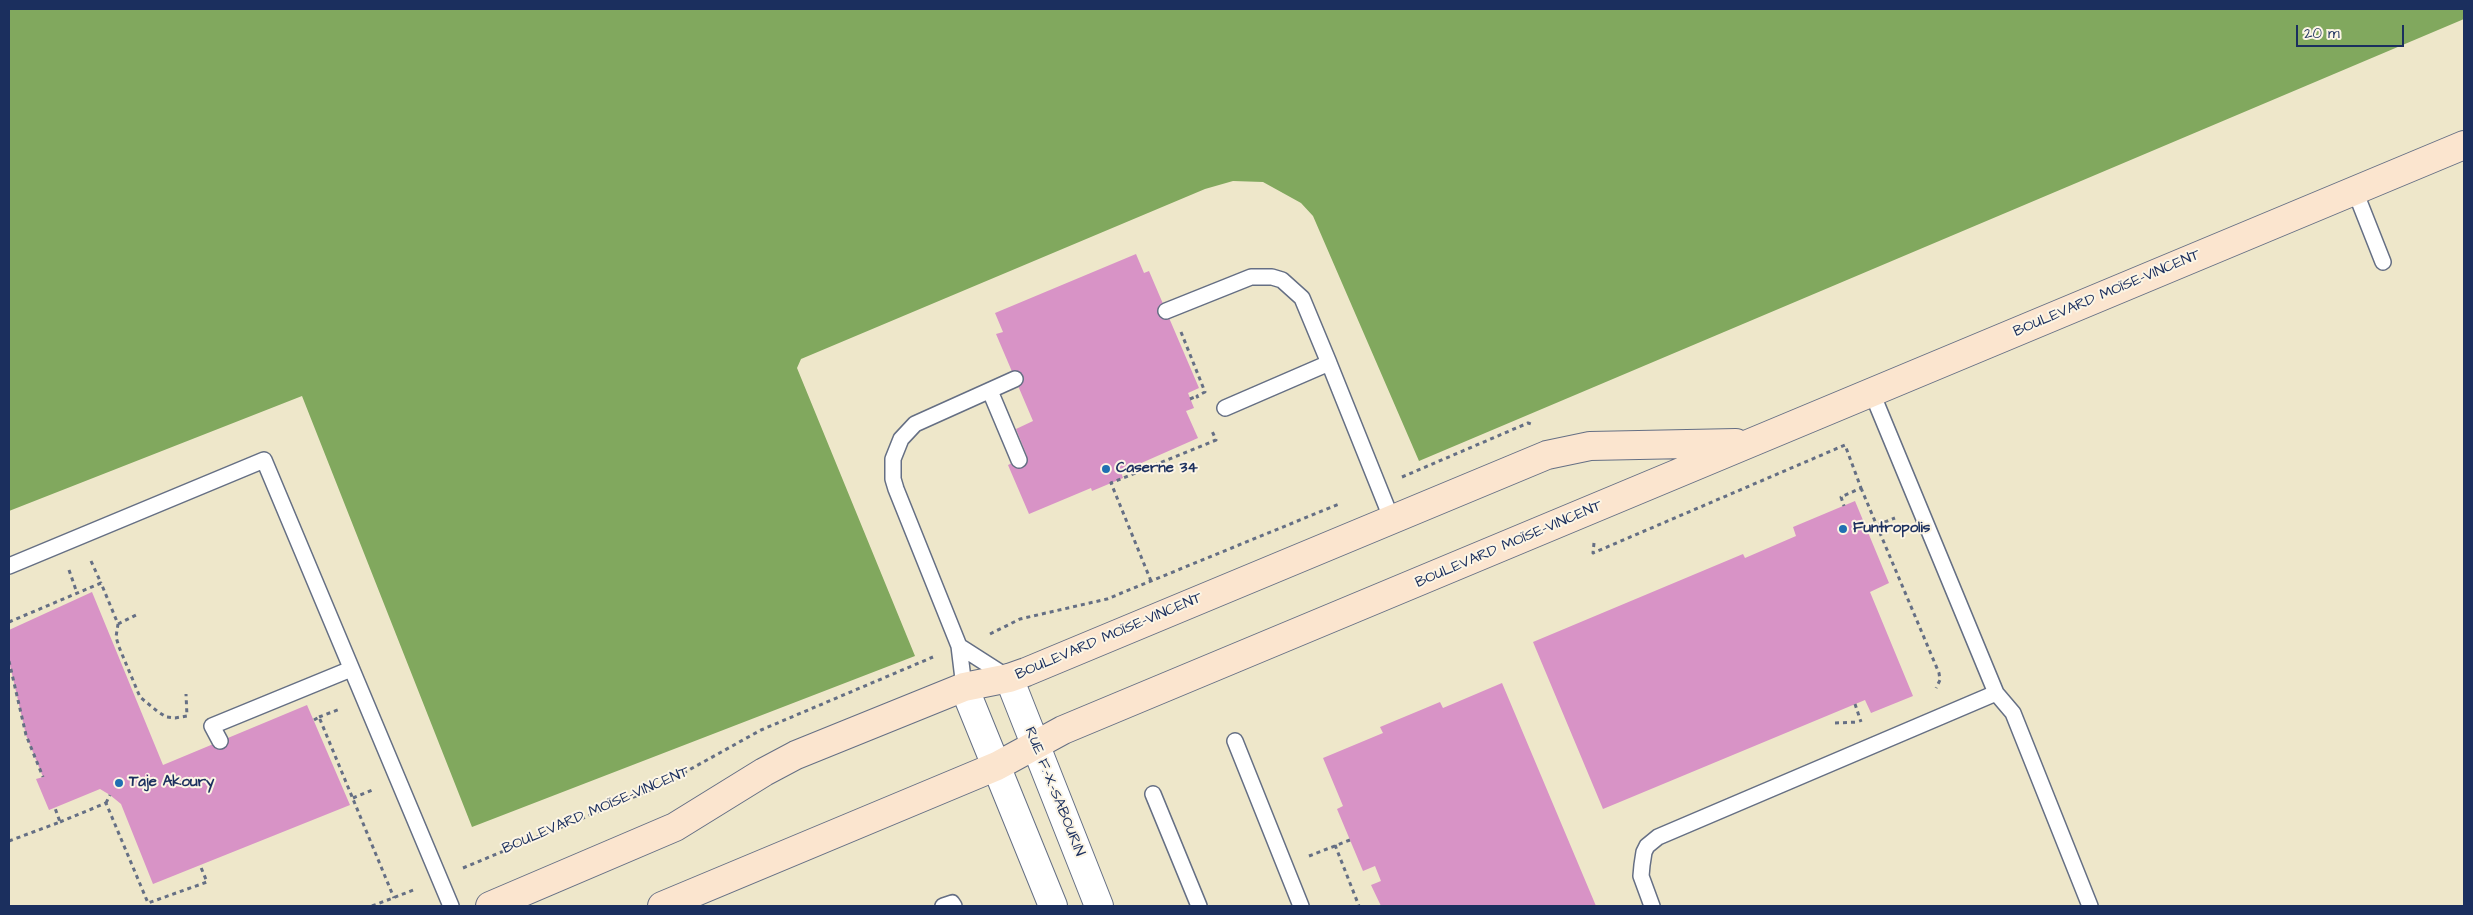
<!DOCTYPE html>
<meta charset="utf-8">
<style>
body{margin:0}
#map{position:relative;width:2473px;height:915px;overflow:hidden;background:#eee7ca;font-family:"Architects Daughter",sans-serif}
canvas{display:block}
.frame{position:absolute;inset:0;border:10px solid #1b2f5e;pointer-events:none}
.scale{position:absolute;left:2296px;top:25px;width:108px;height:22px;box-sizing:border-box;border:2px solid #1b2f5e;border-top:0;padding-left:6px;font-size:15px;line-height:18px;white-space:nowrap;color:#1b2f5e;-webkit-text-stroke:4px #fcf5e5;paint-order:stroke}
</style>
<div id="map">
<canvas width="2473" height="915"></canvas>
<div class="frame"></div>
<div class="scale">20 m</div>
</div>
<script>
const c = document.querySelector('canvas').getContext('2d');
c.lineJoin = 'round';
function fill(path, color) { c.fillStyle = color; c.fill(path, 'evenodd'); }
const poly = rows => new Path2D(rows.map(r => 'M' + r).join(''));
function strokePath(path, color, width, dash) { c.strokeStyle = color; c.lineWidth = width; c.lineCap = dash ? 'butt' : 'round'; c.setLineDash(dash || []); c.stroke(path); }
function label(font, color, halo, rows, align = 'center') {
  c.font = font + ' "Architects Daughter",sans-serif'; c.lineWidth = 4; c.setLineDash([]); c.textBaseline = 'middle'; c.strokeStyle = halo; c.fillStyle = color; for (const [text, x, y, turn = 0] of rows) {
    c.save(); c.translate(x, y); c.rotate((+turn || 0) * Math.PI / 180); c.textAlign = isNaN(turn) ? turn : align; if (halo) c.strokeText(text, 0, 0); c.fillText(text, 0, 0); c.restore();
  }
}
fill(poly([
 [9,9,2464,9,2464,19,1419,461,1313,216,1301,203,1263,182,1233,181,1205,189,801,359,797,368,915,656,472,827,302,396,9,511]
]), '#81a85e');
fill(poly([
 [1136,254,1144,273,1149,271,1199,388,1188,393,1194,408,1186,411,1198,438,1121,472,1123,478,1092,491,1091,488,1029,514,1008,465,1027,456,1016,429,1033,421,996,334,1003,332,995,313],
 [1855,501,1889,583,1870,592,1913,696,1871,713,1865,700,1603,809,1533,642,1743,554,1745,558,1796,536,1793,527],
 [92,592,163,765,307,705,350,805,153,884,121,804,110,795,100,789,49,810,36,779,43,777,26,735,9,661,9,630],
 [1502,683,1596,906,1381,906,1371,885,1381,881,1375,866,1363,871,1337,809,1343,806,1323,758,1383,733,1380,727,1440,702,1443,708]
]), '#d893c6');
const lane = poly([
 [2355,191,2383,262],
 [1166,311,1251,277,1272,277,1282,280,1302,298,1329,363],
 [990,391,1019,460],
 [1225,408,1329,363,1392,520],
 [9,566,264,460,451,906],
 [959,646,1009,678],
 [964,687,959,646,896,489,893,479,893,459,901,439,915,424,1015,379],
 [1996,693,2013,713,2090,906],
 [220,741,212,726,351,669],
 [1235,741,1301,906],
 [1153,794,1199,906],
 [943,906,952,903,954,906],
 [1652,906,1641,876,1642,865,1644,852,1647,846,1658,837,1996,693,1872,393]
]);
const street = poly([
 [1009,678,1099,906],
 [964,687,1053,906]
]);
const secondary = poly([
 [490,906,675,827,764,772,796,755,964,687,1009,678,1026,672,1547,455,1590,446,1736,443],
 [662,906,997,766,1063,730,2464,145]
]);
strokePath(lane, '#656f84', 18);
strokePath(street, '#656f84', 30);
strokePath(secondary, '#656f84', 30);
strokePath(poly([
 [1181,332,1205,392,1197,396,1199,400],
 [1190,399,1197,396],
 [1402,477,1528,423,1534,425],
 [1861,488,1939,673,1940,680,1936,688],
 [1877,525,1895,518],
 [1594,543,1593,553,1845,445,1861,488,1841,497,1844,506],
 [91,561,101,583],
 [69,570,77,593],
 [1151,581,1111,483,1216,440,1212,431],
 [9,622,101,583,118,624,116,637,119,647,140,697,157,711,166,717,175,718,187,716,186,694],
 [118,624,138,614],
 [990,634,1020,619,1107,599,1339,504],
 [9,661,26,735,43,777],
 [1855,704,1861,722],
 [319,717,340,709],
 [314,720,319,717,394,898],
 [1835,723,1858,722],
 [353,798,375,789],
 [106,803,110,795],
 [60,822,106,803,148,903,207,882,200,865],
 [9,841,60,822,55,808],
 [1335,845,1359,906],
 [1309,856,1350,840],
 [463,868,660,786,761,730,933,657],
 [372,906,416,889]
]), '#656f84', 3, [4, 4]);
strokePath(lane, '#fff', 15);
strokePath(street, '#fff', 28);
strokePath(secondary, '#fbe5cf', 28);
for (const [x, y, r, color] of [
 [1106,469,5,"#1f6fb2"],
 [1843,529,5,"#1f6fb2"],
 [119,783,5,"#1f6fb2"]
]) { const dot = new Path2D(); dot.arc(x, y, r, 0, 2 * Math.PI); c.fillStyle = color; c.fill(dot); strokePath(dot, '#fcf5e5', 2); }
label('15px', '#1b2f5e', '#fcf5e5', [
 ["BOULEVARD MOÏSE-VINCENT",2107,294,-23],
 ["BOULEVARD MOÏSE-VINCENT",1509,545,-23],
 ["BOULEVARD MOÏSE-VINCENT",1109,637,-23],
 ["RUE F.-X.-SABOURIN",1054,792,68],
 ["BOULEVARD MOÏSE-VINCENT",596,811,-23]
]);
label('bold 15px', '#1b2f5e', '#fcf5e5', [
 ["Caserne 34",1116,469],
 ["Funtropolis",1853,529],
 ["Taje Akoury",129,783]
], 'left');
</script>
